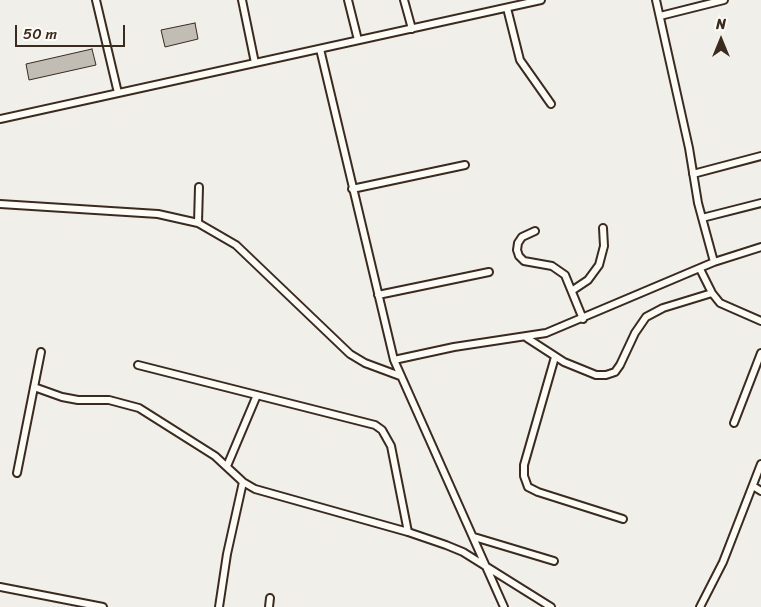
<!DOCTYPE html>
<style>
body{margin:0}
#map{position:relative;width:761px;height:607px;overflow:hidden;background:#f1efea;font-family:Sriracha,sans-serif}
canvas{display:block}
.north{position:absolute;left:696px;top:15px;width:50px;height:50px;-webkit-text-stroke:4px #fdfcf7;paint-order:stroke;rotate:0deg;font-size:14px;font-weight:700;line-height:20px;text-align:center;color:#3b2a1e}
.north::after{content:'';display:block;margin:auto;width:18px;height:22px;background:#3b2a1e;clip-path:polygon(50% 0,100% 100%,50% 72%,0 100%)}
.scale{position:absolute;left:15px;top:25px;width:110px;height:22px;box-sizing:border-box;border:2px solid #3b2a1e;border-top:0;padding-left:6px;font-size:15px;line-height:18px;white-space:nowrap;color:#3b2a1e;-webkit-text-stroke:4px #fdfcf7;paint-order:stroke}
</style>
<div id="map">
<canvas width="761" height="607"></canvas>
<div class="north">N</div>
<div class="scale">50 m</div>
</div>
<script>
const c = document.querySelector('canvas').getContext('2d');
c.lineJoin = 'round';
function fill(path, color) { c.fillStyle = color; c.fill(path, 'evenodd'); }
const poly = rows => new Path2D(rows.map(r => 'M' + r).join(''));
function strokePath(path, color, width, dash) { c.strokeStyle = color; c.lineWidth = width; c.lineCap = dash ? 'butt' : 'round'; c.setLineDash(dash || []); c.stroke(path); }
const building = poly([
 [195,23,198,39,165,47,161,30,195,23],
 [92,49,96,65,29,80,26,64,92,49]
]);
fill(building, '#c1bcb4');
strokePath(building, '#3b2a1e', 1);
const service = poly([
 [96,0,118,93],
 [242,0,255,63],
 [348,0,358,40],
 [404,0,412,29],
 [656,0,689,148,698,203,714,262],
 [507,8,520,60,551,104],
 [660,16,724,0],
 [320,49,394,360,504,607],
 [0,119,541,0],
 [693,174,761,156],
 [352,189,465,165],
 [0,204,158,214,198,223,236,245,350,354,365,363,400,376],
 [702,218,761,203],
 [198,223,199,187],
 [535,231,522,237,518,243,517,250,519,256,524,261,552,266,565,275,583,319],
 [700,269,712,293,720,303,761,321],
 [573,290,588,280,599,265,604,246,603,228],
 [378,295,489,272],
 [527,338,564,362,596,375,606,375,615,372,620,365,635,333,646,317,663,308,712,293],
 [555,357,524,465,524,476,528,487,538,492,623,519],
 [394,360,454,347,546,333,714,262,761,247],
 [138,365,375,425,382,430,391,446,408,532],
 [34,387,62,397,78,400,109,400,139,408,215,456,243,482,255,489,408,532,446,545,463,552,551,607],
 [734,423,761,353],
 [227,466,257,395],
 [17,473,41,352],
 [753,486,761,491],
 [474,537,554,561],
 [0,587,103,607],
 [219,607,227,554,243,482],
 [269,607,270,598],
 [700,607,723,562,761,464]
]);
strokePath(service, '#3b2a1e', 10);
strokePath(service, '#fdfcf7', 6);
</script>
